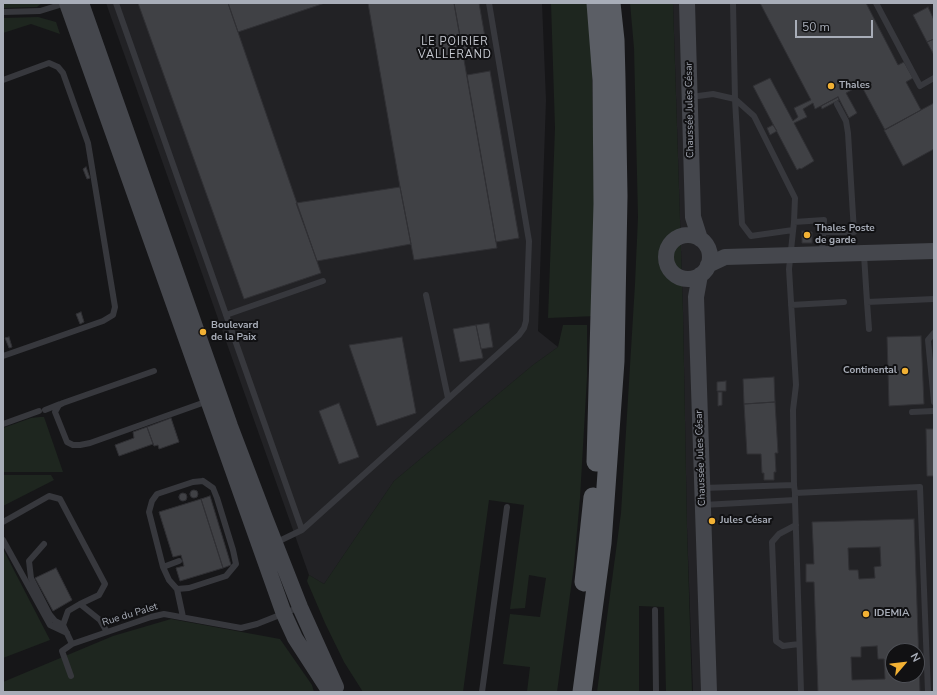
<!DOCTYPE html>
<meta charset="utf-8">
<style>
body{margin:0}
#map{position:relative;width:937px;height:695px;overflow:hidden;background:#161618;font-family:"Nunito Sans",sans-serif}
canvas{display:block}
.frame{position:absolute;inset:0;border:4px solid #a8adb8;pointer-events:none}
.north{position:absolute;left:885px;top:643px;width:40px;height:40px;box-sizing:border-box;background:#111113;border:1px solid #4d4f55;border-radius:50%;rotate:62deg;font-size:11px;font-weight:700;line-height:16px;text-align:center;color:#a8adb8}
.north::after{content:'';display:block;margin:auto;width:14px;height:18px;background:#f2b134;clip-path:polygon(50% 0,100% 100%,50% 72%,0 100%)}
.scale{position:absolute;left:795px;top:20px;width:78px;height:18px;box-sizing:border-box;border:2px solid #a8adb8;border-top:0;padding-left:5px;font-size:12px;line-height:14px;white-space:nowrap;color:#a8adb8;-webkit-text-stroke:3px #111113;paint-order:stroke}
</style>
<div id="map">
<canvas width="937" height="695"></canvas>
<div class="frame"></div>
<div class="north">N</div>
<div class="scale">50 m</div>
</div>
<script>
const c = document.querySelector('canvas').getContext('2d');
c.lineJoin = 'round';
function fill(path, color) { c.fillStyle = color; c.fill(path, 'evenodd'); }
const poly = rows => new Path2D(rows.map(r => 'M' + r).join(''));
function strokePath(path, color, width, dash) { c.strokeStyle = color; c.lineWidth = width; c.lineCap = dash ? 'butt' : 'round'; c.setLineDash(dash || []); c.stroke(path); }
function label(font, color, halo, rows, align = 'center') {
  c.font = font + ' "Nunito Sans",sans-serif'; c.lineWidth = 4; c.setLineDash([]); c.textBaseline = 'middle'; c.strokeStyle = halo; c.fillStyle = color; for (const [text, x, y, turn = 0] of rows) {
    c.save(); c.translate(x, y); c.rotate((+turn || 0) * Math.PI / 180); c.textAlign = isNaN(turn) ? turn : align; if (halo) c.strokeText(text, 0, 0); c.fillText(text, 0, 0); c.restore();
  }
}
fill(poly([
 [106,3,542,3,546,100,538,331,558,347,533,365,394,481,324,584,309,575],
 [673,3,934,3,934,692,693,692,687,528,683,312],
 [893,651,917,651,917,675,893,675]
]), '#222225');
fill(poly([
 [3,3,42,3,37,7,3,8],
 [551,3,588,3,592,62,596,316,548,318,555,128],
 [630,3,673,3,683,312,687,528,692,692,666,692,664,607,639,606,639,692,597,692,621,513,635,284,638,217,634,48],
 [38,17,56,22,60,34,31,24,3,33,3,18],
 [563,325,587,325,587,377,580,498,574,565,557,692,527,692,530,667,503,664,510,614,540,617,546,578,529,575,525,608,510,609,524,505,489,500,463,692,363,692,344,662,325,623,307,581,309,575,324,584,394,481,533,365,558,347],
 [40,417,44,417,63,472,3,472,3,428,31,418],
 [3,475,51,475,54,480,3,506],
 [3,549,50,640,3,658],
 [171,619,280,639,312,685,314,692,3,692,3,682,113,636]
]), '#1e261f');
const building = poly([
 [138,3,228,3,321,273,244,299,138,3],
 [228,3,325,3,238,32,228,3],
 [368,3,454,3,497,248,414,260,400,187,368,3],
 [454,3,479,3,488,54,464,58,454,3],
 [760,3,866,3,898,65,904,62,913,78,906,82,921,110,885,130,861,85,846,93,857,113,849,118,838,97,815,109,813,103,803,109,807,117,794,123,814,161,801,169,800,168,797,170,753,86,770,78,793,121,798,117,794,108,811,100,760,3],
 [928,7,934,20,934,39,927,42,913,15,928,7],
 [934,39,934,55,927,42,934,39],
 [490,71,519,238,496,242,467,75,490,71],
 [838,97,839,100,822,109,821,106,838,97],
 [934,103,934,149,903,166,884,130,934,103],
 [773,125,777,131,770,135,767,128,773,125],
 [86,167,90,178,87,179,83,169,86,167],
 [400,187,411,244,317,261,296,203,400,187],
 [802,231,812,232,812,243,802,243,802,231],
 [81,312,84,322,80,324,76,314,81,312],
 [489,323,493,347,481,349,476,325,489,323],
 [476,325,483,358,460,362,453,329,476,325],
 [921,336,924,404,889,406,887,337,921,336],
 [9,337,12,347,9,348,5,338,9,337],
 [402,337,416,413,377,426,349,345,402,337],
 [774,377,775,402,744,404,743,379,774,377],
 [726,381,726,391,717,391,717,382,726,381],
 [718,392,722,392,722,405,718,406,718,392],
 [775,402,778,453,775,453,776,472,774,472,774,480,764,480,764,473,762,473,761,454,747,454,744,404,775,402],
 [339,403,359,457,339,464,319,411,339,403],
 [171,418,179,442,159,449,158,445,154,446,147,427,171,418],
 [147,427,153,444,119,456,115,445,134,438,133,432,147,427],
 [926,429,934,429,934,476,927,476,926,429],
 '190 494a4 4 0 1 1 8 0a4 4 0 1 1-8 0Z',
 '179 497a4 4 0 1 1 8 0a4 4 0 1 1-8 0Z',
 [210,496,231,565,223,568,201,499,210,496],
 [201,499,223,568,180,581,176,568,184,566,181,555,173,557,159,512,201,499],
 [914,519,920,692,818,692,814,582,806,582,806,564,814,564,812,522,914,519],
 [880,547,881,566,874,567,875,578,859,579,858,570,849,570,848,548,880,547],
 [877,646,878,659,884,659,885,679,852,680,851,657,861,657,861,647,877,646],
 [893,651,917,651,917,675,893,675,893,651],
 [56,568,72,600,53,611,35,578,56,568]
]);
fill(building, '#404145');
strokePath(building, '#303034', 1);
strokePath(poly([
 [116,3,302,530,519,335,524,328,526,321,529,241,489,3],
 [733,3,735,99,742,224,751,236,793,230],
 [876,3,920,86,934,78],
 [3,12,40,11,66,3],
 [3,80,49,63,58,67,63,73,88,143,115,307,113,315,103,321,3,356],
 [691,97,713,94,735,99,754,116,795,198,794,222],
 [823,232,854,232,848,133,846,121,837,104],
 [864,255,867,302,934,299],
 [426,295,448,398],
 [867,302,869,329],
 [791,305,844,302],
 [226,315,323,281],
 [934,333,928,340,934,402],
 [154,371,63,403,59,405,55,412,67,442,73,445,80,445,90,443,208,401],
 [45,410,60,404],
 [912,412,934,411],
 [3,424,39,411],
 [203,481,213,488,217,498,233,550,236,564,226,576,189,588,177,589,169,580,163,567,149,512,152,501,157,494,193,482,203,481],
 [794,485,793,410,796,385,789,269,794,222,824,220,822,253],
 [703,488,794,485,795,493,795,500,703,505],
 [795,493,920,487,928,692],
 [795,500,801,692],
 [3,522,49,496,60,499,105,584,99,595,80,604],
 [796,525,779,534,772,542,776,641,783,646,799,644],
 [3,540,50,625,67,633],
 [275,543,302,530],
 [44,544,29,561,31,578,50,615,55,621,63,625],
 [163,567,179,561],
 [177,589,183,617],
 [655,610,656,692],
 [72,644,63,625,68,611,80,604,100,620,107,632],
 [71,676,62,651,72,644,151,617,164,614,241,628,257,624,300,607],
 [482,692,507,507]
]), '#37383d', 6);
strokePath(poly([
 [67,3,284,614,295,638,330,692],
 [81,3,230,426,265,518,300,607,336,687],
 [687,3,693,217,700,239],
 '666 257a22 22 0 1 1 44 0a22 22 0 1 1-44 0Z',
 [708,265,725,257,934,251],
 [700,275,696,297,709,692]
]), '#45474d', 16);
strokePath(poly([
 [596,462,603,204,602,80,596,3],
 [584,582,593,497],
 [582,692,602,543,615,361,618,196,616,79,615,40,611,3]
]), '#5b5e65', 19);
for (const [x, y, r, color] of [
 [831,86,4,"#f2b134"],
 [807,235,4,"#f2b134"],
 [203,332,4,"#f2b134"],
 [905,371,4,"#f2b134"],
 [712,521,4,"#f2b134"],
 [866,614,4,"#f2b134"]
]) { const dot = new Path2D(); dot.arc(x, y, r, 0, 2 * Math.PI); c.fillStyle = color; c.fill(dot); strokePath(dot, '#111113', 1.5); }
label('bold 10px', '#a8adb8', '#111113', [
 ["Thales",839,86],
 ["Thales Poste",815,229],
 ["de garde",815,241],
 ["Boulevard",211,326],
 ["de la Paix",211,338],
 ["Continental",897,371,"right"],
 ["Jules César",720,521],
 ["IDEMIA",874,614]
], 'left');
label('10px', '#a8adb8', '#111113', [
 ["Chaussée Jules César",690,110,-91],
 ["Chaussée Jules César",701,458,-92],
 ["Rue du Palet",130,615,-17]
]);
c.letterSpacing = '1px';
label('11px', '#c9ccd4', '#111113', [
 ["LE POIRIER",455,42],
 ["VALLERAND",455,55]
]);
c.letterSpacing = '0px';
</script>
